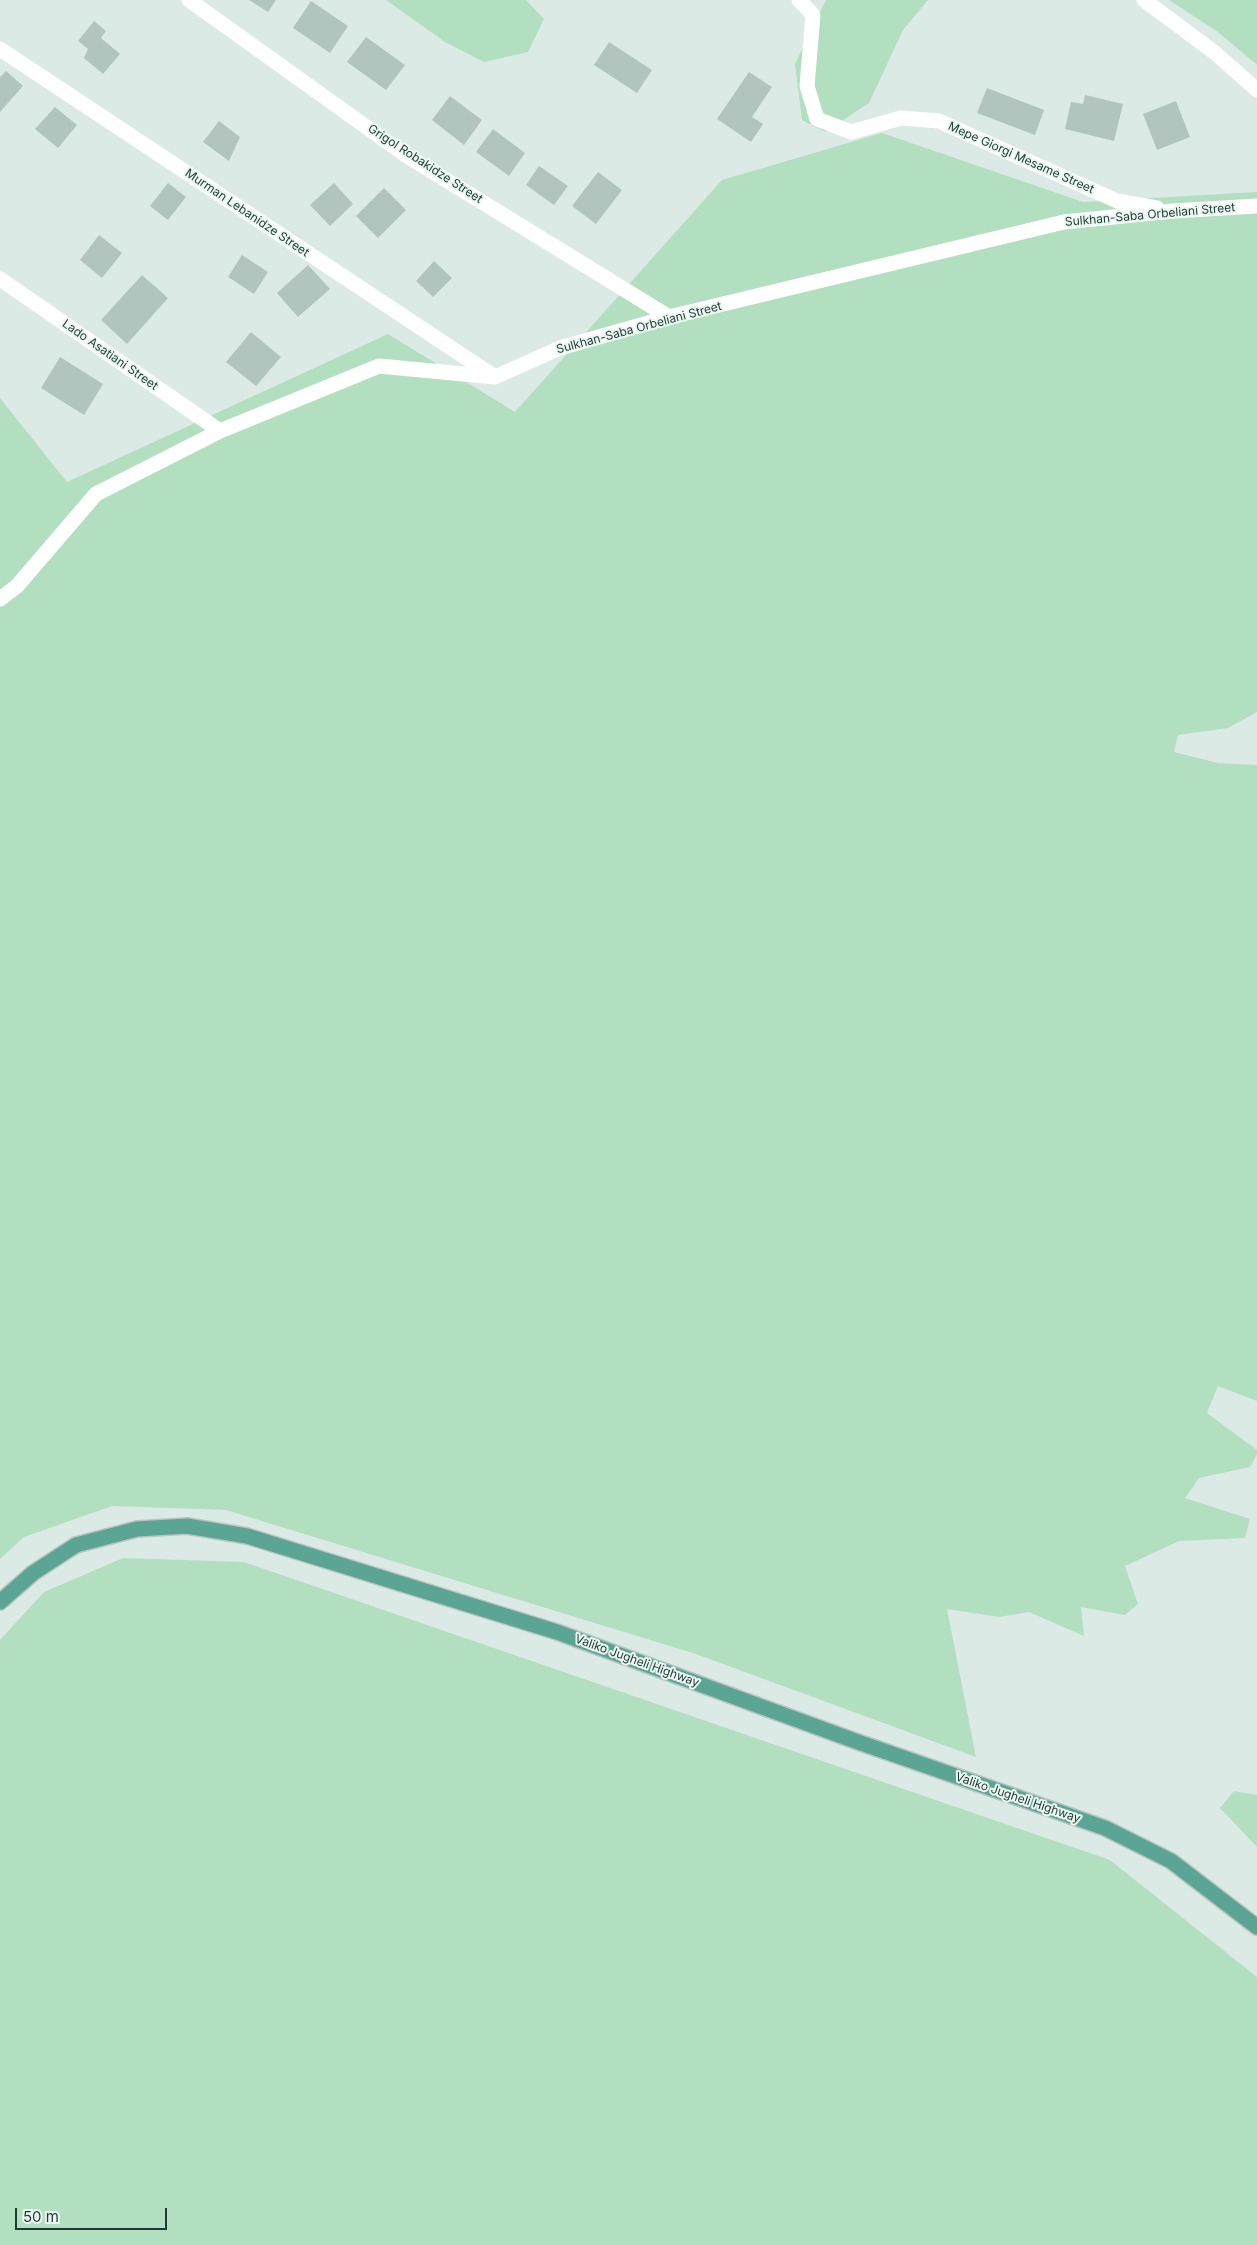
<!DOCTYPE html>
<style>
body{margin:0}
#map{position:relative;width:1257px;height:2245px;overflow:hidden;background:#dceae5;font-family:Inter,sans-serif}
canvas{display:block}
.scale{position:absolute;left:15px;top:2208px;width:152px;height:22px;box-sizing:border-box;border:2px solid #1d3b34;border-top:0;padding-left:6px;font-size:15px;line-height:18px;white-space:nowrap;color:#1d3b34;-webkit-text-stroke:4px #ecf7f2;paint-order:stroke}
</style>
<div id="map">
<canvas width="1257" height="2245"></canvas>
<div class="scale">50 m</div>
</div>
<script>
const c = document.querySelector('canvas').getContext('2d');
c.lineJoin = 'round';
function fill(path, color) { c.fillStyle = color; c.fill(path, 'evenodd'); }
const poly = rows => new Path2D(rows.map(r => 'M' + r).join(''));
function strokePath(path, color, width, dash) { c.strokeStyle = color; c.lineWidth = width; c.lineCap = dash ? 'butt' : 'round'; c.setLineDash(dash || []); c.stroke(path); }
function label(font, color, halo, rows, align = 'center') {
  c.font = font + ' Inter,sans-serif'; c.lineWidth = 4; c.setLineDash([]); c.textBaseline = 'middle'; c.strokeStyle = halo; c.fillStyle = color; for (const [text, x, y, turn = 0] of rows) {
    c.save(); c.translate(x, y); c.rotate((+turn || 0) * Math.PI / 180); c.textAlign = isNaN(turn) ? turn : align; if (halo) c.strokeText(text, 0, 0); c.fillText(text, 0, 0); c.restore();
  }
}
fill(poly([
 [386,0,526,0,544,19,528,52,484,62,445,42],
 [826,0,928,0,903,30,869,103,825,132,802,120,795,64],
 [1169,0,1257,0,1257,65,1218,32],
 [882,133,1083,202,1257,192,1257,712,1228,728,1178,735,1174,752,1218,763,1257,765,1257,1401,1218,1386,1207,1413,1257,1450,1257,1454,1250,1467,1199,1478,1185,1498,1250,1519,1245,1538,1179,1541,1125,1566,1138,1604,1125,1615,1081,1607,1084,1636,1029,1612,999,1617,947,1609,976,1757,696,1654,226,1510,112,1506,24,1537,0,1559,0,398,67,482,388,334,515,412,722,180],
 [123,1558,244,1562,1110,1860,1257,1977,1257,2245,0,2245,0,1640,44,1592],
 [1234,1791,1257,1795,1257,1847,1220,1808]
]), '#b2dfc0');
fill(poly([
 [249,0,276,0,268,12],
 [311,1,348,26,330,53,293,28],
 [94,21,106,31,101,38,120,54,103,74,84,58,88,49,78,41],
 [366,37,405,65,386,90,347,62],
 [609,42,652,70,637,93,594,65],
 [6,71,23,86,0,112,0,77],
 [749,72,772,87,752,117,763,124,751,142,717,119],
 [987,88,1044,110,1035,135,977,113],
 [1085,95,1123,104,1114,141,1065,129,1071,102,1083,104],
 [450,96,482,120,464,145,432,120],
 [1176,101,1190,137,1157,150,1143,114],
 [55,107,77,125,58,148,35,129],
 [219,121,240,137,229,161,203,142],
 [493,129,525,153,509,176,476,152],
 [539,166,568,186,554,205,526,185],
 [598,172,622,190,596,224,572,206],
 [168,183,186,197,168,220,150,206],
 [334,183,353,204,330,226,310,205],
 [384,188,406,210,378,238,356,216],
 [99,235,122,253,102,278,80,260],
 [242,255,268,272,254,294,228,277],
 [434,261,452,278,433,297,416,281],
 [308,265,330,289,298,317,277,293],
 [142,275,168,298,127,344,101,320],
 [251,332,281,357,256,386,226,362],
 [60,357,103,384,84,415,41,388]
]), '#b1c5be');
const major = poly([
 [0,1602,33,1573,76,1545,137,1529,187,1526,247,1536,557,1632,858,1742,1105,1828,1171,1861,1257,1927]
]);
strokePath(major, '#bbc4c2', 18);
strokePath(poly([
 [189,0,404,154,669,317],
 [799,0,813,15,807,86,817,119,851,132,901,118,939,121,1117,201,1157,208],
 [1144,0,1214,52,1257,90],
 [0,49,492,375],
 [0,279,220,431],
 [0,599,17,586,96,494,220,431,379,366,495,377,560,348,669,317,1064,222,1173,211,1257,206]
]), '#fff', 15);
strokePath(major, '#5ba595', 15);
label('12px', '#1d3b34', '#ecf7f2', [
 ["Mepe Giorgi Mesame Street",1021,158,24],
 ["Grigol Robakidze Street",425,164,33],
 ["Murman Lebanidze Street",247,213,34],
 ["Sulkhan-Saba Orbeliani Street",1150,215,-5],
 ["Sulkhan-Saba Orbeliani Street",639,328,-15],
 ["Lado Asatiani Street",110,355,35],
 ["Valiko Jugheli Highway",637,1661,20],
 ["Valiko Jugheli Highway",1018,1798,19]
]);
</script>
